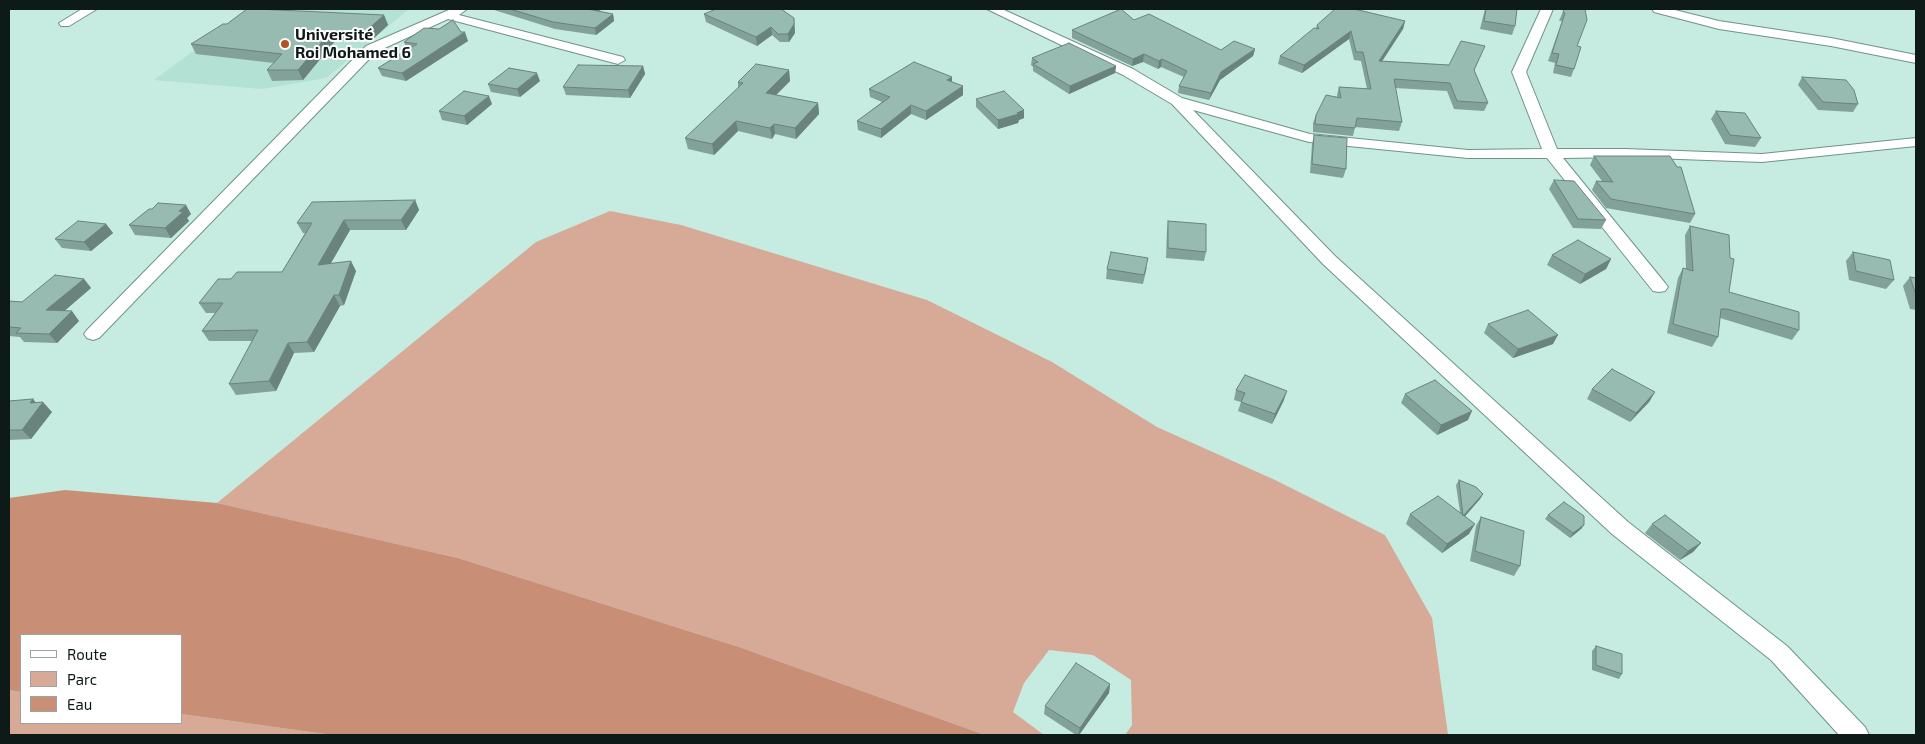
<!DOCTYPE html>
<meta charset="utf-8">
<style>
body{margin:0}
#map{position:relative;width:1925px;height:744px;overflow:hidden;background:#c6ebe0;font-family:"Exo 2",sans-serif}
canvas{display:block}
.frame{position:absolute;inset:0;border:10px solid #0d1a17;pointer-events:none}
.legend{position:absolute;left:20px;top:634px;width:162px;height:90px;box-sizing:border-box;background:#fff;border:1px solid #9ea3a2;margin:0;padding:6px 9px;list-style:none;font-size:15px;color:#0d1a17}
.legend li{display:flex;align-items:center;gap:10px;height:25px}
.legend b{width:25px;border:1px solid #9ea3a2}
</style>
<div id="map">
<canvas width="1925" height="744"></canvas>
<div class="frame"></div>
<ul class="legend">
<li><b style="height:6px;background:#fff"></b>Route</li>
<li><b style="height:14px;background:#d7a997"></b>Parc</li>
<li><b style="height:14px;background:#c98e76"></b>Eau</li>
</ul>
</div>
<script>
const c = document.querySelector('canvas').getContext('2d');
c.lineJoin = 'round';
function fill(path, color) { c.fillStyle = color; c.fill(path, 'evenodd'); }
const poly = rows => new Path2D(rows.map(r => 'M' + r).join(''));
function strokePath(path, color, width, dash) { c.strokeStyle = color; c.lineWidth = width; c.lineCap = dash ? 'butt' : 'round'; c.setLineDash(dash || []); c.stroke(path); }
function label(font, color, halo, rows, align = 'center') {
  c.font = font + ' "Exo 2",sans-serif'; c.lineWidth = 4; c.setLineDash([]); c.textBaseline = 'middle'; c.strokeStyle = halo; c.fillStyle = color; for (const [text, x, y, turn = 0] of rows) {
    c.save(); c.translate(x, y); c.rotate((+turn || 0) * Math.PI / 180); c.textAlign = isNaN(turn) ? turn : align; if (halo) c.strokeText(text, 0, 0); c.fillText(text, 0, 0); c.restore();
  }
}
fill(poly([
 [250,9,409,9,326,78,262,89,154,80]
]), '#b3e1d4');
fill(poly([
 [610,211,681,225,927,300,1052,362,1157,427,1275,480,1385,535,1432,618,1448,735,1125,735,1132,725,1131,680,1093,655,1049,650,1024,683,1013,712,1044,735,985,735,739,647,458,558,217,503,536,242],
 [9,690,21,692,21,723,181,723,181,714,332,735,9,735]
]), '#d7a997');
fill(poly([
 [65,490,217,503,458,558,739,647,985,735,332,735,181,714,181,635,21,635,21,692,9,690,9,498]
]), '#c98e76');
const street = poly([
 [82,9,97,9,69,26,61,26,59,23,82,9],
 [451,9,467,9,459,15,623,57,625,60,618,64,448,19,376,52,99,338,93,340,87,338,84,334,87,330,366,46,451,9],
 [987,9,1002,9,1133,69,1182,98,1310,134,1468,150,1542,149,1512,72,1541,9,1553,9,1526,72,1557,149,1625,149,1762,154,1916,138,1916,146,1762,162,1625,157,1563,158,1665,283,1668,287,1665,291,1659,292,1653,291,1547,158,1468,158,1309,142,1193,110,1335,256,1628,522,1787,646,1865,727,1869,735,1839,735,1771,660,1612,534,1323,264,1172,104,1123,75,987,9],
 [1652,9,1671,9,1719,21,1831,38,1916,55,1916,63,1831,46,1719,29,1654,12,1652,9]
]);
strokePath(street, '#709389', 2);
fill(street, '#fff');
fill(poly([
 [491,9,603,9,598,11,613,14,614,21,596,35,555,29],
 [1485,9,1517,9,1515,26,1512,35,1480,29],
 [1561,9,1585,9,1577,46,1574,69,1571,77,1553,73,1555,63,1548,61,1562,21,1559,21,1564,9],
 [704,14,794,18,795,33,789,42,780,42,772,35,757,46,706,22],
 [384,15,388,25,371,41,335,41,303,80,272,81,267,70,274,63,196,54,191,44,227,24],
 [1134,20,1221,50,1255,49,1253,56,1220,80,1209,100,1178,93,1179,86,1184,77,1161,67,1158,69,1143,62,1132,66,1072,38,1072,30],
 [1405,21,1403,29,1382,61,1449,65,1485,46,1474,71,1488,103,1484,111,1454,109,1447,91,1395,88,1402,122,1399,131,1355,127,1353,136,1313,132,1313,123,1316,115,1337,97,1337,95,1339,87,1367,89,1361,61,1354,60,1349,39,1302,73,1278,64,1280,56,1316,28,1317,25],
 [461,32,468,41,406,81,382,76,378,68,407,49,404,42],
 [1032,58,1116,66,1115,73,1069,94,1033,71,1033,67,1031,65],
 [643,66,645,74,630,98,566,95,563,87],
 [789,70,790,81,776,95,818,103,819,114,796,139,775,134,772,139,738,131,714,155,688,149,685,138,738,88,738,82],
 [952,77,952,82,963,95,926,120,911,114,881,138,858,130,857,121,882,102,870,97,869,89],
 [1802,77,1858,104,1853,112,1818,110,1798,85],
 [540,81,520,97,491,92,488,84],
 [976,99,1024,110,1024,118,1019,120,1018,123,998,129,976,107],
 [492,104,467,125,442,120,439,111],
 [1716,111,1761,138,1755,147,1725,144,1711,119],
 [1314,135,1346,169,1343,178,1310,173,1312,144],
 [1594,156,1695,214,1690,223,1606,208,1592,190,1596,181,1602,181,1590,165],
 [1554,180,1606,220,1601,229,1573,228,1549,189],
 [415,200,419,210,406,230,350,230,331,263,356,271,344,305,340,306,314,352,294,353,276,391,236,395,229,384,252,341,209,341,202,331,215,313,206,313,199,303,231,279,282,272,305,233,303,233,297,223],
 [191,214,187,218,189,221,171,238,135,235,129,225],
 [1168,221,1206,252,1204,261,1166,258,1167,230],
 [106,224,113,233,91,251,62,248,55,239],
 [1690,226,1729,292,1799,330,1792,340,1720,318,1718,337,1712,347,1667,333,1678,278,1683,268,1686,269,1685,235],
 [1853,252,1894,280,1886,289,1849,280,1846,261],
 [1552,255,1611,259,1606,269,1580,284,1547,265],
 [1147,267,1143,284,1106,279,1107,269],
 [1910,277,1916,278,1916,310,1910,309,1903,286],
 [84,279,91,288,64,311,79,321,57,343,24,342,20,337,9,336,9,301,22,302],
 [1488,324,1553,344,1513,358,1484,333],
 [1592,389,1655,392,1649,402,1630,422,1587,399],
 [1236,390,1284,400,1272,424,1238,411,1241,402,1234,400],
 [1405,394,1468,420,1437,435,1401,403],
 [33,399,36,403,52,412,31,439,9,440,9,401],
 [1459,480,1483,494,1480,499,1465,516,1469,534,1442,553,1406,524,1410,514,1460,512,1456,485],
 [1548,515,1584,525,1581,529,1570,538,1545,519],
 [1481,517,1520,566,1514,576,1470,561,1476,526],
 [1652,524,1701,543,1693,552,1680,560,1645,533],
 [1596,646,1622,674,1619,679,1592,670,1592,651],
 [1110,684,1109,693,1079,735,1076,735,1044,714,1045,706]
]), '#82a198');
fill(poly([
 [587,9,603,9,588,16],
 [613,14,614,21,596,35,595,28],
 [384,15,388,25,371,41,366,31],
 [794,18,795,33,789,42,788,34],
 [1405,21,1403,29,1377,69,1379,61],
 [771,27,772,35,757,46,756,37],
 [331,31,335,41,303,80,298,70],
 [1351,31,1349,39,1302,73,1304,65],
 [465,32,468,41,406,81,402,73],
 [1255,49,1253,56,1220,80,1209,100,1211,93,1221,72],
 [1144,54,1143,62,1132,66,1133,59],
 [1162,59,1161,67,1158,69,1159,61],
 [643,66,645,74,630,98,628,90],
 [1116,66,1115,73,1069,94,1070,86],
 [789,70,790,81,768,103,766,93],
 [537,73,540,81,520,97,517,89],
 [952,77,952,86,947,80],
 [963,86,963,95,926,120,926,111],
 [489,96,492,104,467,125,464,116],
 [818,103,819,114,796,139,795,128],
 [911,105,911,114,881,138,881,129],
 [1024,110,1024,118,1019,120,1018,123,998,129,998,120],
 [736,121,738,131,714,155,712,144],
 [774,124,775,134,772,139,770,128],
 [415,200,419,210,406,230,401,220],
 [186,205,191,214,187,218,189,221,171,238,165,228,179,211],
 [344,220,350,230,324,275,318,265],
 [106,224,113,233,91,251,84,242],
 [1611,259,1606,269,1580,284,1585,274],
 [351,261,356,271,344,305,339,295],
 [84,279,91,288,54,320,46,310],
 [334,295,340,306,314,352,307,342],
 [72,311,79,321,57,343,49,334],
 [1558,335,1553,344,1513,358,1518,349],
 [288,343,294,353,276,391,269,381],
 [1287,391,1284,400,1272,424,1275,414],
 [1655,392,1649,402,1630,422,1636,413],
 [33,399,39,407,43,402,52,412,31,439,22,430,30,403],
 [1472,411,1468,420,1437,435,1441,425],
 [1483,494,1480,499,1461,521,1463,516],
 [1475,524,1469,534,1442,553,1447,544],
 [1584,525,1581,529,1570,538,1573,533],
 [1701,543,1693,552,1680,560,1688,551],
 [1110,684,1109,693,1079,735,1078,735,1080,728]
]), '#6a837c');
const building = poly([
 [247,9,256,9,384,15,366,31,331,31,298,70,267,70,282,54,191,44,223,24,227,24,247,9],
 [510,9,588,9,587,9,613,14,595,28,553,22,510,9],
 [716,9,781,9,794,18,794,24,788,34,778,34,771,27,756,37,704,14,716,9],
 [1121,9,1134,20,1149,14,1221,50,1234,41,1255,49,1221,72,1211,93,1179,86,1187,71,1162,59,1159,61,1144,54,1133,59,1072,30,1121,9],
 [1335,9,1354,9,1405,21,1379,61,1449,65,1461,41,1485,46,1474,70,1488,103,1457,101,1450,83,1394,79,1402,122,1357,118,1355,128,1315,124,1316,115,1326,95,1341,98,1339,87,1371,89,1363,52,1356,52,1351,31,1304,65,1280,56,1314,28,1319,29,1317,25,1335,9],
 [1486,9,1517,9,1515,26,1484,21,1486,9],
 [1564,9,1585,9,1587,20,1577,46,1581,47,1574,69,1556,65,1559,54,1552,53,1565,13,1563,12,1564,9],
 [453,20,461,32,465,32,402,73,378,68,417,44,404,42,424,28,439,29,453,20],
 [1069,43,1116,66,1070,86,1033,64,1038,62,1032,58,1069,43],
 [914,62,952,77,947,80,963,86,926,111,911,105,881,129,857,121,890,97,869,89,914,62],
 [756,64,789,70,766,93,818,103,795,128,774,124,770,128,736,121,712,144,685,138,743,83,738,82,756,64],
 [578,65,643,66,628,90,563,87,578,65],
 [509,68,537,73,517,89,488,84,509,68],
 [1802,77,1846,80,1854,90,1858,104,1823,102,1802,77],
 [464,91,489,96,464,116,439,111,464,91],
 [1004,91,1024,110,1017,113,1019,114,998,120,976,99,1004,91],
 [1716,111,1745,113,1761,138,1730,135,1716,111],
 [1314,135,1347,138,1346,169,1312,164,1314,135],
 [1594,156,1670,156,1677,167,1681,167,1695,214,1611,199,1596,181,1613,182,1594,156],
 [1554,180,1574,181,1606,220,1578,219,1554,180],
 [415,200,401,220,344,220,318,265,351,261,339,295,334,295,307,342,288,343,269,381,229,384,258,330,202,331,223,303,199,303,218,279,231,279,237,272,282,272,312,223,297,223,312,202,415,200],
 [158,203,186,205,179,211,183,212,165,228,129,225,149,209,152,209,158,203],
 [78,221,106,224,84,242,55,239,78,221],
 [1168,221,1206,224,1206,252,1168,248,1168,221],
 [1690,226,1729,235,1730,258,1734,259,1729,292,1799,312,1799,330,1727,309,1721,309,1718,337,1673,324,1683,268,1693,271,1690,226],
 [1578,240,1611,259,1585,274,1552,255,1578,240],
 [1111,252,1148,258,1144,275,1107,269,1111,252],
 [1853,252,1890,260,1894,280,1856,271,1853,252],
 [55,275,84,279,46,310,72,311,49,334,16,333,21,328,9,327,9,301,22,302,55,275],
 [1910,277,1916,278,1916,295,1910,277],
 [1528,310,1558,335,1518,349,1488,324,1528,310],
 [1612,369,1655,392,1636,413,1592,389,1612,369],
 [1245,375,1287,391,1275,414,1241,402,1245,393,1236,390,1245,375],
 [1435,380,1472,411,1441,425,1405,394,1435,380],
 [33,399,30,403,43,402,22,430,9,430,9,401,33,399],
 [1459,480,1476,487,1483,494,1463,516,1459,480],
 [1438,496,1475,524,1447,544,1410,514,1438,496],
 [1564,502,1584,516,1584,525,1573,533,1548,515,1564,502],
 [1665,515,1701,543,1688,551,1652,524,1665,515],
 [1481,517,1524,531,1520,566,1475,551,1481,517],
 [1596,646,1622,654,1622,674,1596,665,1596,646],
 [1076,663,1110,684,1080,728,1045,706,1076,663]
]);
fill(building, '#97bbb1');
strokePath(building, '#6a837c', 1);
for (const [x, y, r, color] of [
 [285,44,5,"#b55020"]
]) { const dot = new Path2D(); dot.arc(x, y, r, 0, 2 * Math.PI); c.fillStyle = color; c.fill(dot); strokePath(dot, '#fff', 2); }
label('bold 16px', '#0d1a17', '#fff', [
 ["Université",295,35],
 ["Roi Mohamed 6",295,53]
], 'left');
</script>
